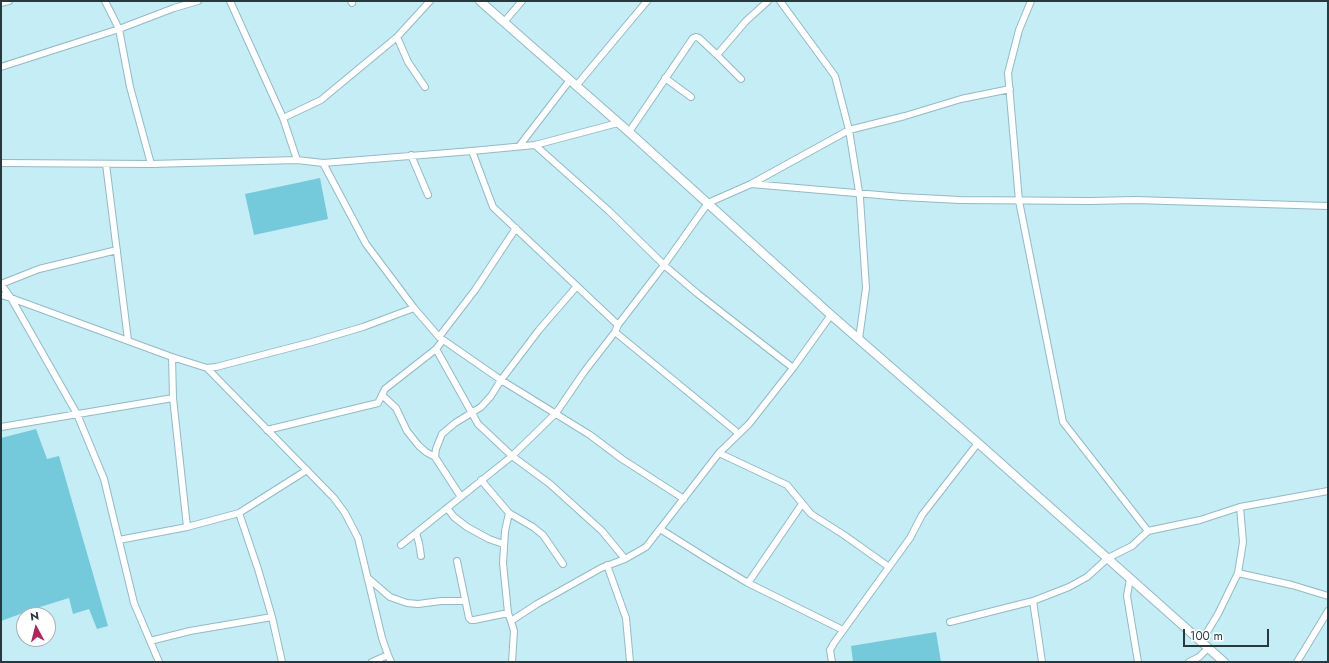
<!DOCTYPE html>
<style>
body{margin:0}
#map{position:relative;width:1329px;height:663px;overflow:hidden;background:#c4edf6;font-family:Jost,sans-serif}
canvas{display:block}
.frame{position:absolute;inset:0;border:2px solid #28393c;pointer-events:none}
.north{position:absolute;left:16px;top:607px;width:40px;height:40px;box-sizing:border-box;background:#fff;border:1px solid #a9b0b1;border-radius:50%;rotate:353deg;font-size:11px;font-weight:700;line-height:16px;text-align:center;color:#28393c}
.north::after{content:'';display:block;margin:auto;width:14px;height:18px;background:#b1245d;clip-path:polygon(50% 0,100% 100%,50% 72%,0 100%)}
.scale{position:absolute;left:1183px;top:629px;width:86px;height:18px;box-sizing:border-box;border:2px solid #28393c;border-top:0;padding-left:5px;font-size:12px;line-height:14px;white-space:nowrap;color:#28393c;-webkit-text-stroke:3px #fff;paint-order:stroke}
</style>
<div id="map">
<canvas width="1329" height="663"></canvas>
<div class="frame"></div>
<div class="north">N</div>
<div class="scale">100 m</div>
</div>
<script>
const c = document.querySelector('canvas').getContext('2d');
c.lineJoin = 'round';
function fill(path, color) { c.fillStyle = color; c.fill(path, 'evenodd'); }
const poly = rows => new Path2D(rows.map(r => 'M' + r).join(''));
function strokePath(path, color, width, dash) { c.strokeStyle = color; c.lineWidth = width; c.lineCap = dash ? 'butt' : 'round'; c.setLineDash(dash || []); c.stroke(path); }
fill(poly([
 [320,178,328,219,254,235,245,194],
 [36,429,47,459,59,456,108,626,97,629,89,609,73,614,69,598,40,607,42,615,24,615,23,613,1,621,1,438],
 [936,632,941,662,853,662,851,646]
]), '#74c9db');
const street = poly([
 [105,1,119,29,130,87,151,164],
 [230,1,283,118,297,160],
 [351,1,352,3],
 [780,1,835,76,849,130,860,198,866,288,859,339],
 [1031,1,1019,30,1008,73,1019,201,1063,422,1148,531],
 [1,3,9,1],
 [504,22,522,1],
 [397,37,408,62,425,87],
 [717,55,746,21,768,1],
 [1,67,119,29,174,8,198,1],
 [665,78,691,97],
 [576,86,647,1],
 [283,118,321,100,397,37,430,1],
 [629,132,693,38,696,37,699,38,717,55,741,79],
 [520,145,570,80],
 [535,145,609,211,664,265,698,294,793,368],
 [472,151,493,207,618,325],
 [411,155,428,195],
 [1,163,151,164,297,160,323,163,472,151,535,145,618,123],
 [323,163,366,244,414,308,439,337,501,380,590,435,622,459,684,499],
 [106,164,128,340],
 [751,184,902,197,960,200,1090,201,1135,200,1328,206],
 [1,284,11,298,77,414,104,479,134,603,159,662],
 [1,284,39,269,117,250],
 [1,295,11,298,172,357,207,368,334,498,345,513,358,538,382,638,388,655,391,662],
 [615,332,738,433],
 [439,337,475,290,516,228],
 [436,349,478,424,512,456,550,484,602,531,625,559],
 [172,357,173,398,187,527],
 [207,368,216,367,312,342,363,327,414,308],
 [382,395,396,408,407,431,419,446,426,452,435,457],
 [1,427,173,398],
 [267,430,378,403,385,389,436,349,443,340],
 [719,453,787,485,811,514,844,535,889,567],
 [481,480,509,513,505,531,503,563,508,613,511,621],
 [461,497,435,457,436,449,442,434,455,423,481,407,491,396,501,380,539,330,577,286],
 [447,508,454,517,467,527,489,539,503,544],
 [239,513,258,569,272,617,282,662],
 [509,513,533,527,543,535,563,564],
 [660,529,711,561,748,583,843,630],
 [416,533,419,543,421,556],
 [119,540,187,527,239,513,307,470],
 [401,545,512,456,556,413,584,372,615,332,618,325,664,265,708,203,751,184,849,130,905,116,961,99,1010,89],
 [457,561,469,618,471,620,474,620,508,613],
 [607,565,626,618,630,662],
 [1238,573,1292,585,1328,596],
 [368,578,390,597,407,603,418,604,441,601,465,601],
 [1130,579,1127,596,1138,662],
 [748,583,802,504],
 [1033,601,1042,662],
 [950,622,1033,601,1069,587,1087,577,1108,558,1132,546,1148,531,1200,520,1240,507,1328,491],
 [150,641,190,631,272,617],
 [1201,642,1218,614,1238,573,1243,542,1240,507],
 [372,662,388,655],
 [512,662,514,631,511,621,537,604,601,568,625,559,646,547,719,453,749,424,793,368,831,315],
 [832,662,830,650,834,643,910,538,922,515,978,443],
 [1189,662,1199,657,1208,648],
 [1297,662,1328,611]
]);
const secondary = poly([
 [480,1,629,132,831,315,978,443,1224,662]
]);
strokePath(street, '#93bac3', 8);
strokePath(secondary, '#93bac3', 10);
strokePath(street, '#fff', 6);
strokePath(secondary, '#fff', 8);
</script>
